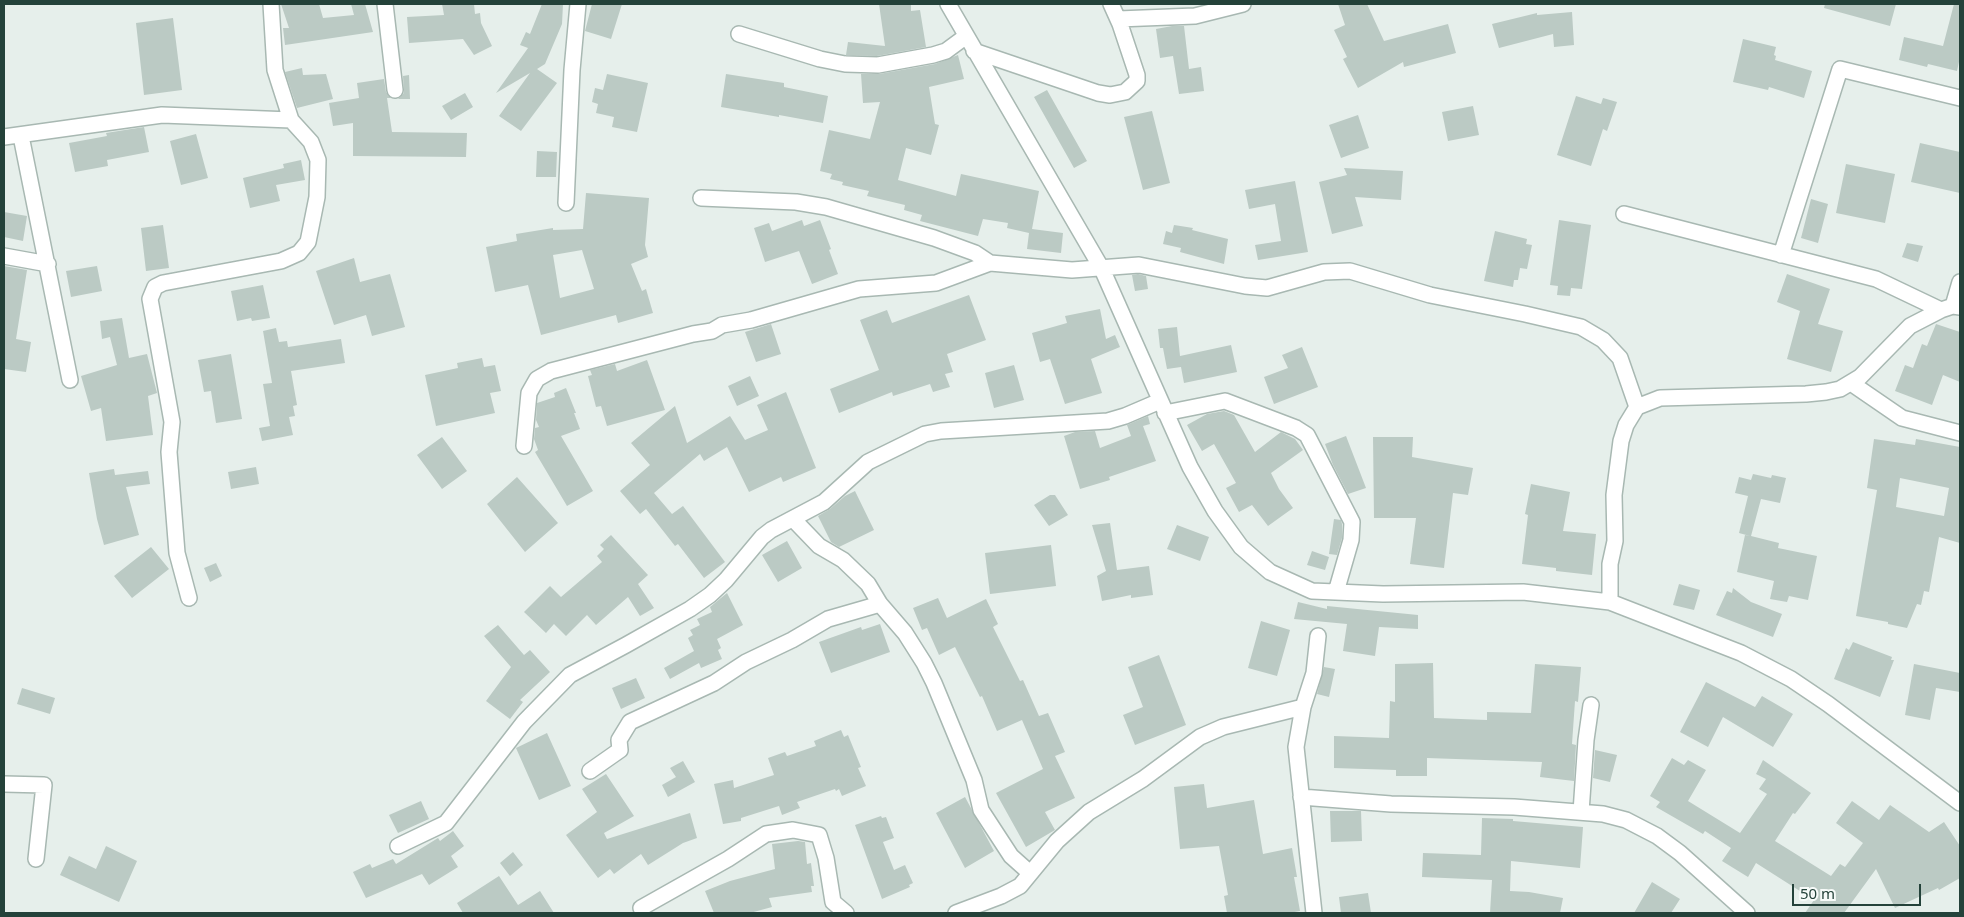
<!DOCTYPE html>
<style>
body{margin:0}
#map{position:relative;width:1964px;height:917px;overflow:hidden;background:#e6efeb;font-family:"Noto Sans",sans-serif}
canvas{display:block}
.frame{position:absolute;inset:0;border:5px solid #24423a;pointer-events:none}
.scale{position:absolute;left:1792px;top:884px;width:129px;height:22px;box-sizing:border-box;border:2px solid #24423a;border-top:0;padding-left:6px;font-size:15px;line-height:18px;white-space:nowrap;color:#24423a;-webkit-text-stroke:4px #f7fbf9;paint-order:stroke}
</style>
<div id="map">
<canvas width="1964" height="917"></canvas>
<div class="frame"></div>
<div class="scale">50 m</div>
</div>
<script>
const c = document.querySelector('canvas').getContext('2d');
c.lineJoin = 'round';
function fill(path, color) { c.fillStyle = color; c.fill(path, 'evenodd'); }
const poly = rows => new Path2D(rows.map(r => 'M' + r).join(''));
function strokePath(path, color, width, dash) { c.strokeStyle = color; c.lineWidth = width; c.lineCap = dash ? 'butt' : 'round'; c.setLineDash(dash || []); c.stroke(path); }
fill(poly([
 [281,4,319,4,323,18,354,15,351,4,365,4,373,32,285,45,283,28,289,28],
 [442,4,474,4,475,14,480,13,481,23,492,46,474,55,463,39,409,43,407,17,444,15],
 [542,4,563,4,562,24,545,64,537,69,557,83,521,131,499,116,530,73,496,93,528,48,520,45,526,32,530,34],
 [592,4,622,4,611,39,585,31],
 [879,4,911,4,911,11,920,10,926,47,877,56,846,55,848,42,885,46],
 [1338,4,1367,4,1384,41,1448,24,1456,53,1404,67,1403,62,1358,88,1343,59,1347,57,1334,30,1345,25],
 [1825,4,1896,4,1890,26,1824,8],
 [1954,4,1960,4,1960,57,1957,71,1928,64,1927,67,1899,60,1904,37,1943,46],
 [1572,12,1574,45,1554,47,1553,34,1499,48,1492,24,1537,13,1537,15],
 [173,18,182,90,144,95,136,23],
 [1172,26,1184,26,1189,69,1201,67,1204,91,1179,94,1173,56,1160,58,1156,29],
 [1743,39,1776,47,1774,55,1776,56,1775,60,1812,71,1804,98,1769,87,1768,90,1733,82],
 [958,55,964,79,929,87,935,124,939,125,931,155,906,148,898,180,956,196,961,174,1039,191,1032,229,1063,233,1061,253,1027,249,1029,233,1007,228,1008,223,983,219,978,236,920,221,922,215,904,210,905,205,867,196,869,191,842,185,843,182,830,179,832,174,820,171,829,130,870,139,880,102,863,103,861,74,879,74,935,64],
 [302,68,303,75,326,74,333,99,297,108,285,72],
 [607,74,648,83,637,132,612,127,614,117,596,113,598,104,592,102,595,88,603,90],
 [726,74,784,83,784,87,828,96,823,123,779,115,779,117,721,107],
 [409,75,410,99,398,99,404,93,403,76],
 [384,79,386,92,391,98,387,98,392,132,467,133,466,157,353,156,353,123,333,126,329,103,359,98,357,83],
 [1047,90,1087,161,1074,168,1034,97],
 [465,93,473,107,451,120,442,106],
 [1576,96,1601,104,1603,98,1617,102,1607,131,1603,129,1591,166,1557,155],
 [1473,106,1479,135,1448,141,1442,112],
 [1152,111,1170,183,1143,190,1124,117],
 [1358,115,1369,148,1341,158,1329,125],
 [144,127,149,152,107,160,108,166,75,172,69,143,107,136,106,133],
 [196,134,208,178,181,185,170,141],
 [1920,143,1960,152,1960,193,1911,182],
 [537,151,557,152,556,177,536,177],
 [301,160,305,180,276,185,280,201,250,208,243,178,284,168,283,164],
 [1846,164,1895,174,1885,223,1836,213],
 [1344,168,1403,171,1401,200,1355,197,1363,226,1332,234,1319,182,1347,175],
 [1295,181,1308,252,1258,260,1255,245,1281,241,1275,204,1249,209,1245,190],
 [586,193,649,198,645,245,648,257,631,264,642,291,646,289,653,313,618,323,616,315,541,335,528,285,495,292,486,247,517,241,516,234,553,228,553,230,583,229],
 [582,250,594,289,560,298,553,255],
 [1811,199,1828,204,1818,243,1801,238],
 [4,212,27,216,23,241,4,237],
 [802,220,804,226,820,220,831,249,829,250,838,274,812,284,799,251,765,262,754,228,769,223,772,231],
 [1559,220,1591,225,1582,289,1571,288,1570,296,1557,295,1558,286,1550,285],
 [163,225,169,268,146,271,141,228],
 [1174,225,1193,228,1192,230,1228,239,1224,264,1180,252,1181,248,1163,244,1166,231,1172,233],
 [1495,231,1527,239,1526,244,1532,245,1527,269,1520,268,1518,280,1514,280,1513,287,1484,281],
 [1907,243,1923,246,1918,262,1902,257],
 [354,258,360,282,390,274,405,327,372,336,366,315,334,325,316,271],
 [4,266,27,270,16,339,31,342,26,372,4,369],
 [97,266,102,291,71,297,66,271],
 [1138,274,1146,276,1148,289,1135,291,1132,275],
 [1787,274,1830,289,1818,324,1843,331,1831,372,1787,359,1800,311,1777,302],
 [263,285,270,318,252,321,251,318,237,321,231,291],
 [969,295,986,340,947,354,953,372,945,374,950,387,933,392,930,384,893,396,892,392,839,413,830,389,879,370,860,320,887,310,892,323],
 [1100,309,1106,339,1115,335,1120,347,1091,359,1102,393,1065,404,1050,359,1040,362,1032,333,1067,323,1065,316],
 [122,318,129,358,147,354,157,393,148,396,153,435,106,441,101,408,91,411,81,376,117,365,110,337,102,339,100,321],
 [771,324,781,354,756,362,745,332],
 [1936,324,1960,332,1960,382,1943,375,1932,405,1895,391,1905,365,1913,368,1922,344,1927,346],
 [1177,327,1180,356,1231,345,1237,372,1184,383,1181,367,1167,369,1163,348,1160,348,1158,329],
 [276,328,279,342,287,341,288,347,341,339,345,363,291,371,297,405,293,406,295,416,289,417,293,435,262,441,259,428,270,426,263,384,272,383,263,331],
 [1302,347,1318,387,1274,404,1264,377,1288,368,1282,355],
 [231,354,242,419,216,423,211,391,204,392,198,360],
 [482,358,484,367,495,365,501,391,490,393,495,413,436,426,425,375,458,368,457,363],
 [647,360,665,410,607,426,601,406,596,407,588,376,592,375,590,370,615,364,617,371],
 [1014,365,1024,400,994,408,985,373],
 [750,376,759,396,737,406,728,386],
 [566,388,576,413,574,413,580,429,561,436,593,491,567,506,535,452,538,450,534,439,535,428,539,427,536,420,537,403,555,397,554,393],
 [786,392,816,468,783,482,781,477,749,492,727,447,704,461,700,454,654,493,672,514,683,506,725,562,704,578,678,544,675,546,646,509,640,514,620,491,650,465,631,443,675,406,687,443,730,416,745,440,768,430,757,405],
 [1224,411,1234,415,1255,452,1281,432,1295,439,1303,450,1271,473,1279,489,1293,508,1268,526,1252,505,1239,512,1226,488,1236,483,1214,444,1202,451,1187,425,1207,414],
 [1148,416,1150,424,1143,426,1156,461,1109,477,1110,480,1080,489,1064,436,1075,432,1095,431,1100,448,1131,436,1127,425],
 [1346,436,1366,488,1348,494,1333,465,1325,444],
 [442,437,467,471,442,489,417,455],
 [1373,437,1413,437,1412,457,1473,468,1468,495,1453,493,1444,568,1410,564,1416,518,1374,518],
 [1874,439,1915,445,1916,439,1960,447,1960,543,1939,537,1929,592,1924,591,1921,605,1917,604,1907,628,1888,624,1888,622,1856,616,1877,490,1867,488],
 [1900,478,1949,488,1944,516,1896,507],
 [256,467,259,484,231,489,228,472],
 [114,469,115,475,148,471,150,484,126,487,139,535,104,545,97,519,89,473],
 [1753,474,1771,478,1772,475,1786,478,1780,503,1761,499,1751,536,1779,543,1778,548,1817,556,1808,600,1789,596,1787,602,1770,599,1774,581,1737,572,1745,535,1750,536,1739,533,1748,496,1735,493,1739,477,1751,480],
 [517,477,558,523,525,552,487,504],
 [1531,484,1570,492,1563,531,1596,534,1592,575,1556,571,1556,568,1522,564,1528,515,1525,514],
 [855,491,874,530,839,547,831,542,818,516,830,509,845,496],
 [1050,495,1055,495,1068,515,1049,526,1034,505],
 [1334,519,1341,520,1342,524,1342,538,1337,555,1329,554],
 [1110,523,1117,570,1149,566,1153,595,1131,598,1131,595,1102,601,1097,576,1106,571,1092,525],
 [1177,525,1209,537,1200,561,1167,549],
 [611,535,648,575,638,584,654,608,640,616,628,597,596,625,587,615,566,636,554,624,546,633,524,612,550,586,561,597,602,562,597,556,604,549,600,545],
 [787,541,802,568,778,582,762,555],
 [1051,545,1056,586,990,594,985,553],
 [151,547,169,569,132,598,114,576],
 [1312,551,1329,557,1325,570,1307,565],
 [216,563,222,576,210,582,204,568],
 [1679,584,1700,590,1694,610,1673,605],
 [1733,588,1751,602,1782,614,1773,637,1716,615,1727,591,1732,593],
 [727,593,743,625,717,639,721,648,718,650,722,659,701,668,699,663,670,679,664,668,694,651,688,638,693,635,690,630,700,625,697,619,712,612,710,607],
 [938,598,947,618,986,599,998,624,993,627,1020,681,1023,680,1039,716,1048,713,1065,752,1055,756,1075,798,1045,812,1055,830,1026,847,996,793,1043,769,1022,720,997,731,982,696,980,697,955,647,939,655,927,628,922,630,913,608],
 [1298,602,1327,609,1327,606,1418,615,1418,629,1379,627,1375,656,1343,651,1347,624,1294,619],
 [1261,621,1290,630,1277,676,1248,668],
 [880,624,890,652,831,673,819,642,861,627,862,630],
 [498,625,524,655,530,650,550,672,520,700,523,702,510,719,486,701,511,667,484,636],
 [1853,642,1892,657,1891,660,1894,660,1880,697,1834,679,1846,648,1849,650],
 [1159,655,1186,725,1135,745,1123,715,1143,707,1128,667],
 [1433,663,1434,718,1487,720,1487,712,1531,713,1535,664,1581,667,1578,702,1575,701,1572,744,1576,745,1574,781,1540,777,1542,762,1427,758,1427,776,1396,776,1396,770,1334,768,1334,736,1389,738,1390,701,1395,702,1395,664],
 [1914,664,1960,673,1960,692,1936,688,1930,720,1905,715],
 [1324,667,1335,669,1329,697,1317,694],
 [636,678,645,698,621,709,612,688],
 [1706,682,1755,707,1762,696,1793,714,1773,747,1723,717,1708,747,1680,732],
 [22,688,55,698,50,714,17,704],
 [841,730,844,737,848,735,861,767,858,768,866,786,842,796,839,789,836,791,835,789,797,802,800,808,782,815,779,806,741,818,741,821,723,824,714,784,733,780,734,788,774,775,768,758,785,752,787,756,816,746,814,741],
 [547,733,571,786,539,800,516,748],
 [1595,750,1617,755,1610,782,1593,778],
 [1672,758,1684,765,1688,760,1706,770,1688,801,1740,833,1767,794,1759,789,1766,779,1756,774,1763,760,1811,793,1795,814,1793,813,1775,841,1831,876,1840,864,1845,867,1863,843,1836,823,1852,801,1879,820,1890,805,1929,832,1944,822,1960,846,1960,878,1939,890,1938,888,1895,908,1876,869,1844,913,1805,913,1814,900,1756,863,1748,877,1722,861,1731,848,1705,831,1703,834,1656,807,1660,802,1650,796],
 [683,761,695,782,668,797,662,785,676,777,670,768],
 [606,774,634,816,604,833,607,839,690,813,697,838,683,843,648,865,641,854,614,874,610,869,598,878,566,835,597,812,582,789],
 [1204,784,1207,808,1254,800,1263,854,1292,848,1297,877,1294,877,1300,911,1289,913,1227,913,1224,896,1228,895,1219,846,1180,849,1174,787],
 [965,797,994,851,965,868,936,813],
 [421,801,429,819,398,833,389,815],
 [1330,811,1361,811,1362,841,1331,842],
 [881,816,882,818,886,817,894,838,883,842,894,870,905,865,913,883,909,885,910,887,882,899,855,825],
 [1482,818,1513,819,1513,821,1583,827,1580,868,1511,861,1510,891,1529,892,1563,898,1560,913,1490,913,1492,880,1422,877,1423,853,1481,855],
 [453,831,464,846,451,856,458,867,429,885,422,874,366,898,353,872,370,864,372,868,393,859,396,864,438,838,440,841],
 [798,841,805,842,807,864,811,863,814,886,811,886,812,892,769,898,772,907,750,913,714,913,705,891,730,881,775,869,772,844],
 [106,846,137,861,119,902,60,875,69,856,96,869],
 [513,852,523,865,510,876,500,863],
 [499,876,518,905,540,891,554,913,463,913,457,903],
 [1652,882,1680,899,1671,913,1634,913],
 [1368,893,1371,913,1341,913,1339,897]
]), '#bbcac4');
const minor = poly([
 [385,4,395,90],
 [948,4,1102,269,1190,467,1215,511,1241,547,1270,572,1312,591,1383,594,1523,592,1610,602,1741,653,1791,679,1828,704,1960,803],
 [1118,19,1195,16,1243,4],
 [739,34,820,59,845,64,878,65,933,55,946,51,965,37],
 [974,51,1098,93,1110,95,1125,92,1137,81,1137,75,1120,24,1111,4],
 [21,136,70,380],
 [4,137,162,115,291,120],
 [701,198,796,202,826,207,934,238,975,253,990,263],
 [566,203,572,70,578,4],
 [1624,214,1876,279,1941,310],
 [1781,255,1840,69,1960,98],
 [4,256,48,264],
 [1953,306,1960,282],
 [1851,383,1902,418,1960,433],
 [1165,413,1225,401,1296,428,1307,435,1352,522,1351,540,1336,592],
 [524,446,529,393,537,379,551,371,693,334,712,331,722,325,751,320,859,289,936,283,990,263,1072,270,1139,265,1245,286,1267,288,1324,272,1350,271,1430,295,1525,314,1581,327,1603,340,1620,358,1637,407],
 [793,519,819,546,843,560,868,584,880,604,905,633,924,663,934,683,974,780,981,810,1011,856,1030,873],
 [189,598,177,553,169,452,172,422,150,299,155,287,163,283,281,261,299,253,308,242,317,197,318,160,311,142,291,120,275,70,271,4],
 [1610,602,1610,564,1615,541,1614,495,1621,441,1626,425,1637,407,1660,398,1806,394,1826,392,1840,389,1860,377,1910,326,1941,310,1953,306,1960,307],
 [590,771,620,750,619,740,630,722,714,683,746,662,792,640,828,619,880,604],
 [4,784,44,785,36,859],
 [1301,797,1391,804,1514,807,1603,814,1626,820,1657,836,1680,853,1747,913],
 [1581,812,1586,740,1591,705],
 [398,846,446,823,524,722,570,675,626,645,690,609,710,595,726,580,762,537,771,530,824,502,868,462,925,434,941,431,1108,421,1125,416,1160,401],
 [641,908,728,859,766,834,793,830,819,835,826,858,833,902,846,913],
 [956,913,1001,896,1020,886,1057,841,1089,812,1143,779,1200,737,1223,727,1303,707],
 [1314,913,1296,747,1303,707,1314,673,1318,636]
]);
strokePath(minor, '#a8b8b2', 18);
strokePath(minor, '#fff', 15);
</script>
